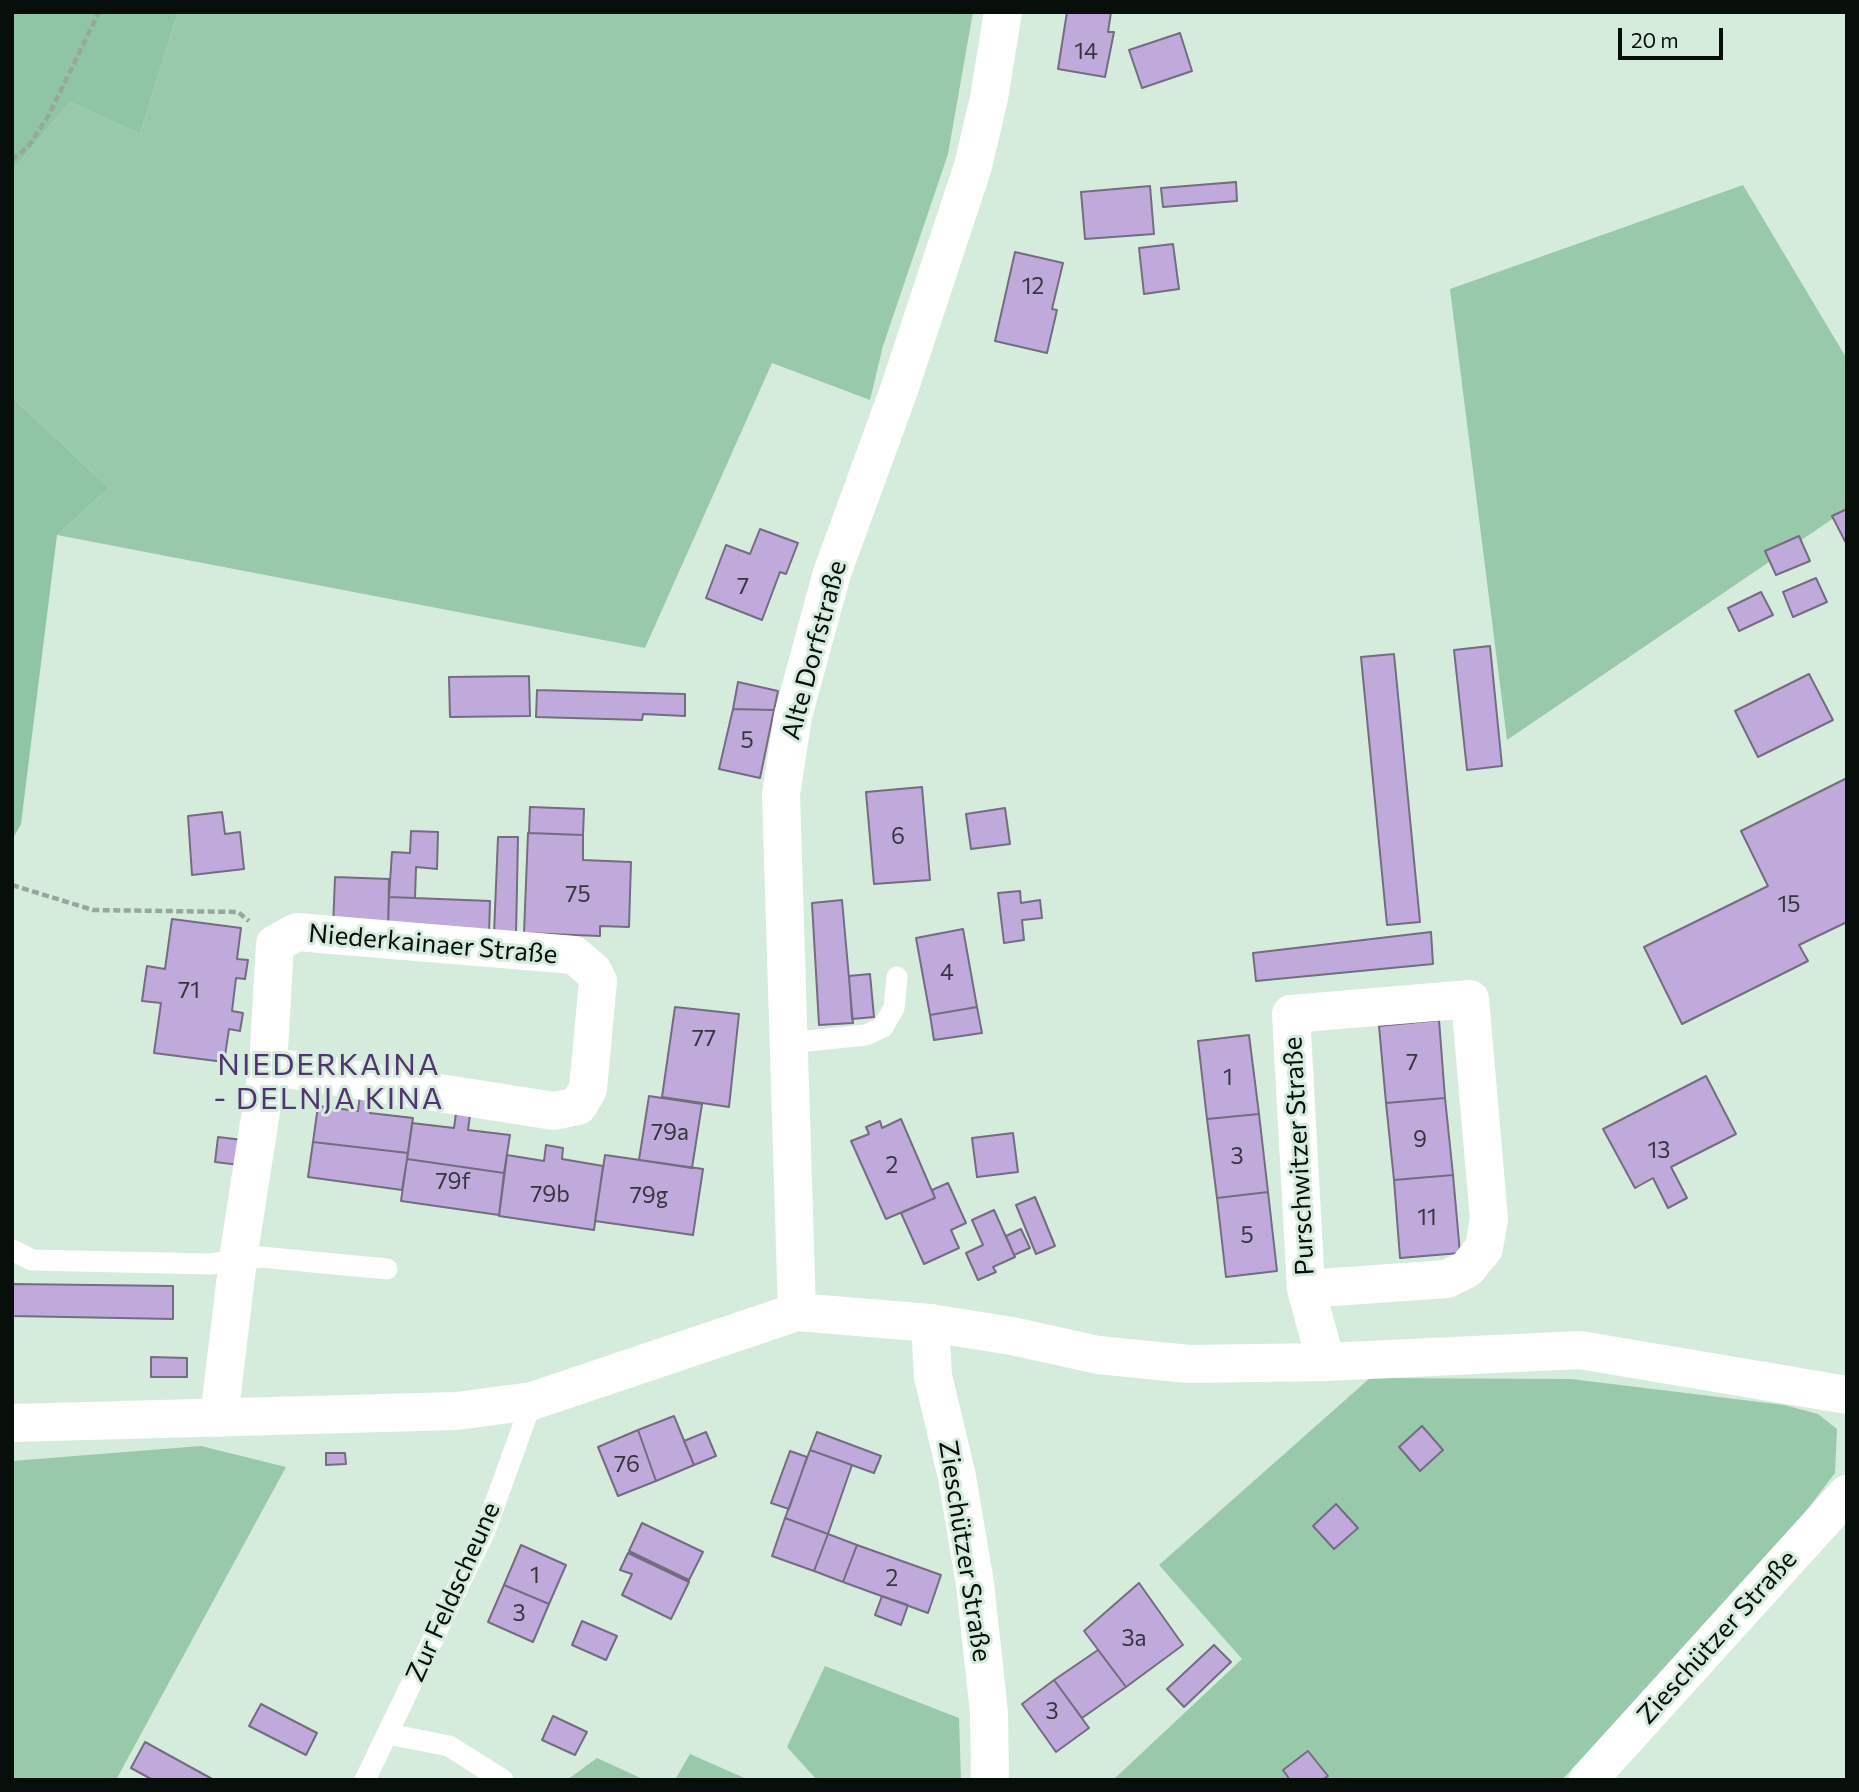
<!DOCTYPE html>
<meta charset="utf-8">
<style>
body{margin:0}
#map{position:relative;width:1859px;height:1792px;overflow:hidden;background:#d5ecdd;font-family:Commissioner,sans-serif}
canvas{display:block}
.frame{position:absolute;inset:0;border:14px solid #080f0b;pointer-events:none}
.scale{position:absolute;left:1618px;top:28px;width:105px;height:32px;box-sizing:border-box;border:4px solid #080f0b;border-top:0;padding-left:9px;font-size:21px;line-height:24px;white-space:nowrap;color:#080f0b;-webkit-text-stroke:5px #d5ecdd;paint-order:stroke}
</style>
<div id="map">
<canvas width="1859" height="1792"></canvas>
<div class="frame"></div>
<div class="scale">20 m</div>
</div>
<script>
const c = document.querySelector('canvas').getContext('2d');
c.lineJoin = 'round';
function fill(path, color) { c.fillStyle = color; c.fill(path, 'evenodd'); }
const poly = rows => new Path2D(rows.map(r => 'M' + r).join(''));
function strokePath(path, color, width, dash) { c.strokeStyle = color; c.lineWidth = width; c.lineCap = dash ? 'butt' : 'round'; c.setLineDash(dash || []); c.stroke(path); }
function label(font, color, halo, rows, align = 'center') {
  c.font = font + ' Commissioner,sans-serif'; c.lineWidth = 6; c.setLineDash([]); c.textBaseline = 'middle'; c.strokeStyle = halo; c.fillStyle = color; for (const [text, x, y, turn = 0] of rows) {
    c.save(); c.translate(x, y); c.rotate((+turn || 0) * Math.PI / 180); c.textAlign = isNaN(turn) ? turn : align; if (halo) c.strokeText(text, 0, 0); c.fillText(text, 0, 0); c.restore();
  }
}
fill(poly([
 [178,12,973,12,948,154,883,346,870,400,772,363,645,648,57,535,109,488,12,397,12,171,70,102,140,134],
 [1743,185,1847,359,1847,509,1507,740,1450,289],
 [1370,1378,1571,1379,1784,1405,1818,1414,1837,1429,1835,1473,1794,1527,1562,1780,1113,1780,1242,1659,1159,1565],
 [201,1446,286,1467,116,1780,12,1780,12,1461],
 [825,1666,959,1718,961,1780,817,1780,787,1747],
 [690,1754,749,1780,675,1780],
 [597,1758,645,1780,567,1780]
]), '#98c9ab');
fill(poly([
 [12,12,178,12,140,134,70,102,12,171],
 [12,397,109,488,57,535,21,824,12,840]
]), '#8fc5a4');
const building = poly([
 [1067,12,1111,12,1108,32,1114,32,1105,77,1058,69,1067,12],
 [1180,33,1192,71,1142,88,1129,50,1180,33],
 [1236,182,1237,201,1163,207,1161,188,1236,182],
 [1150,186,1154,234,1085,239,1081,192,1150,186],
 [1173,244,1179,289,1144,294,1139,248,1173,244],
 [1015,252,1063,263,1052,309,1057,310,1047,353,995,341,1015,252],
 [1847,509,1847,545,1832,516,1847,509],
 [760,529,798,543,786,574,780,572,762,620,706,598,726,545,750,554,760,529],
 [1799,536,1810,561,1776,575,1765,551,1799,536],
 [1816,578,1827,602,1793,617,1783,592,1816,578],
 [1761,592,1773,615,1739,631,1728,608,1761,592],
 [1490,646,1502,766,1467,770,1454,650,1490,646],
 [1394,654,1420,922,1387,925,1361,657,1394,654],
 [1809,674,1833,720,1758,757,1735,711,1809,674],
 [529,676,530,716,450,717,449,677,529,676],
 [738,682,778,691,774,710,733,709,738,682],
 [537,690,685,694,685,716,643,714,642,720,536,717,537,690],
 [733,709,774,710,760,778,719,769,733,709],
 [1847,778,1847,922,1799,945,1808,961,1682,1024,1644,947,1768,886,1741,831,1847,778],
 [922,787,930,880,874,884,866,792,922,787],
 [530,807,584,809,583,835,529,833,530,807],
 [1005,808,1010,844,971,849,966,814,1005,808],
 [222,812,225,834,240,832,244,869,192,875,188,816,222,812],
 [411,831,438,832,437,869,416,867,415,898,389,897,392,852,410,853,411,831],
 [528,833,583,835,583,860,631,862,629,927,600,926,600,936,524,933,528,833],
 [498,837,518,837,516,935,494,934,498,837],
 [335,877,389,879,388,930,333,928,335,877],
 [1020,891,1021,903,1040,900,1042,918,1022,920,1024,940,1004,943,998,893,1020,891],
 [389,897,490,901,489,934,388,930,389,897],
 [842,900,853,1023,819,1025,812,903,842,900],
 [172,919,241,928,237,959,248,960,245,979,236,978,232,1011,243,1013,240,1031,229,1029,224,1062,154,1053,161,1003,142,1001,147,966,165,969,172,919],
 [963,929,977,1007,930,1015,916,938,963,929],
 [1431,932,1433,964,1256,981,1253,953,1431,932],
 [870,974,874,1017,852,1019,849,976,870,974],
 [675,1007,739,1014,729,1107,662,1097,675,1007],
 [977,1007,982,1033,934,1040,930,1015,977,1007],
 [1439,1020,1445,1098,1386,1103,1379,1026,1439,1020],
 [1249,1035,1259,1114,1207,1119,1198,1041,1249,1035],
 [1706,1076,1736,1134,1671,1167,1687,1198,1668,1208,1653,1178,1635,1188,1603,1129,1706,1076],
 [360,1095,373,1097,370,1113,413,1118,408,1153,313,1142,318,1106,358,1111,360,1095],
 [649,1096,702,1104,692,1168,639,1160,649,1096],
 [1445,1098,1453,1175,1394,1180,1386,1103,1445,1098],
 [456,1113,470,1115,468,1130,510,1135,504,1173,407,1159,412,1123,454,1128,456,1113],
 [1259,1114,1268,1192,1217,1198,1207,1119,1259,1114],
 [901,1119,935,1198,886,1219,851,1141,869,1134,866,1127,880,1121,882,1128,901,1119],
 [1013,1133,1018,1172,977,1177,972,1138,1013,1133],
 [218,1137,243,1140,240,1165,215,1162,218,1137],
 [313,1142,408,1153,402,1190,308,1177,313,1142],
 [546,1145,563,1148,562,1159,603,1166,594,1230,499,1216,507,1155,544,1161,546,1145],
 [605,1155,703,1169,693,1235,595,1221,605,1155],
 [407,1159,504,1173,499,1215,401,1201,407,1159],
 [1453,1175,1460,1253,1400,1258,1394,1180,1453,1175],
 [948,1183,966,1223,951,1230,959,1248,924,1264,901,1213,935,1198,932,1190,948,1183],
 [1268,1192,1277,1271,1226,1277,1217,1198,1268,1192],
 [1035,1197,1055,1246,1036,1254,1016,1205,1035,1197],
 [994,1210,1015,1257,993,1267,996,1272,978,1280,966,1253,983,1245,972,1220,994,1210],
 [1021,1229,1030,1248,1014,1255,1006,1236,1021,1229],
 [12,1284,173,1286,173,1319,12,1316,12,1284],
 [151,1357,187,1358,187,1377,151,1377,151,1357],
 [674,1416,694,1465,656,1481,638,1430,674,1416],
 [1422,1426,1443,1450,1420,1471,1399,1447,1422,1426],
 [638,1430,656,1481,618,1496,598,1447,638,1430],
 [706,1432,716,1456,694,1465,684,1441,706,1432],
 [817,1432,881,1456,874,1473,810,1450,817,1432],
 [810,1450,852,1465,828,1534,785,1518,810,1450],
 [790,1451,807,1457,789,1509,771,1503,790,1451],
 [326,1453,345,1453,346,1464,326,1465,326,1453],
 [1336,1504,1358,1528,1334,1549,1313,1526,1336,1504],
 [785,1518,828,1534,814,1571,772,1556,785,1518],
 [642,1523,703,1552,689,1580,629,1551,642,1523],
 [828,1534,857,1545,843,1582,814,1571,828,1534],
 [521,1545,566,1565,549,1604,504,1585,521,1545],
 [857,1545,941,1575,928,1613,843,1582,857,1545],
 [628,1553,689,1582,671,1619,622,1595,632,1574,620,1570,628,1553],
 [1139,1583,1183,1645,1126,1687,1084,1631,1139,1583],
 [504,1585,549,1604,533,1642,488,1622,504,1585],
 [882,1596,908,1605,901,1625,875,1615,882,1596],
 [582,1621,617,1636,606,1660,572,1645,582,1621],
 [1214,1645,1231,1662,1184,1707,1167,1689,1214,1645],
 [1098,1650,1126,1687,1082,1718,1054,1680,1098,1650],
 [1054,1680,1089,1728,1056,1752,1022,1704,1054,1680],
 [261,1704,317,1733,306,1755,249,1726,261,1704],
 [553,1716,587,1732,575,1755,542,1740,553,1716],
 [145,1742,214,1780,153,1780,131,1768,145,1742],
 [1308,1751,1328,1776,1322,1780,1290,1780,1283,1770,1308,1751]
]);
fill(building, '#c0aadc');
strokePath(building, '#746c80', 2);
strokePath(poly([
 [12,160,28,147,49,115,99,12],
 [12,885,93,910,238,912,249,921]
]), '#96a89c', 4.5, [7, 3.5]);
strokePath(poly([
 [788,1043,866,1035,883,1027,894,1008,897,977],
 [12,1250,32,1260,210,1264,261,1257,387,1269],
 [388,1734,449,1746,503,1780],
 [365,1780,485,1531,532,1401]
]), '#fff', 21);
strokePath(poly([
 [1306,1289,1447,1279,1467,1269,1484,1248,1489,1219,1470,999,1291,1014,1306,1289,1326,1362],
 [930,1323,933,1376,957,1477,975,1584,989,1712,990,1780],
 [219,1418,238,1259,268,1066,275,944,297,932,574,955,593,971,598,981,588,1089,578,1106,554,1111,268,1066]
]), '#fff', 38);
strokePath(poly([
 [797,1312,781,794,793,716,832,573,899,390,973,166,989,98,1003,12],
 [12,1423,457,1411,532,1401,797,1312,930,1323,1012,1336,1098,1355,1189,1364,1326,1362,1580,1350,1847,1395],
 [1588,1780,1847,1494]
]), '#fff', 38);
label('23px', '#36363f', null, [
 ["14",1086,51],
 ["12",1033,286],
 ["7",743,586],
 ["5",747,740],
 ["6",898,836],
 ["75",578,894],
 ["15",1789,904],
 ["4",947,972],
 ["71",189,990],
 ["77",704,1038],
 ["7",1412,1062],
 ["1",1228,1077],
 ["79a",670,1132],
 ["9",1420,1139],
 ["13",1659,1150],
 ["3",1237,1156],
 ["2",892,1165],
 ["79f",453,1181],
 ["79b",550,1194],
 ["79g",649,1195],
 ["11",1427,1217],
 ["5",1247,1235],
 ["76",627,1464],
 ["1",535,1575],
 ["2",892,1578],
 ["3",519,1613],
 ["3a",1134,1638],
 ["3",1052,1711]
]);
label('26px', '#080f0b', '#d5ecdd', [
 ["Alte Dorfstraße",814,650,-75],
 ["Niederkainaer Straße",433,944,5],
 ["Purschwitzer Straße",1299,1156,-93],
 ["Zieschützer Straße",965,1551,81],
 ["Zur Feldscheune",453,1592,-66],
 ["Zieschützer Straße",1717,1637,-48]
]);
c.letterSpacing = '2px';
label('30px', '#513570', '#d5ecdd', [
 ["NIEDERKAINA",329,1065],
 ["- DELNJA KINA",329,1099]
]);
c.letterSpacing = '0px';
</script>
